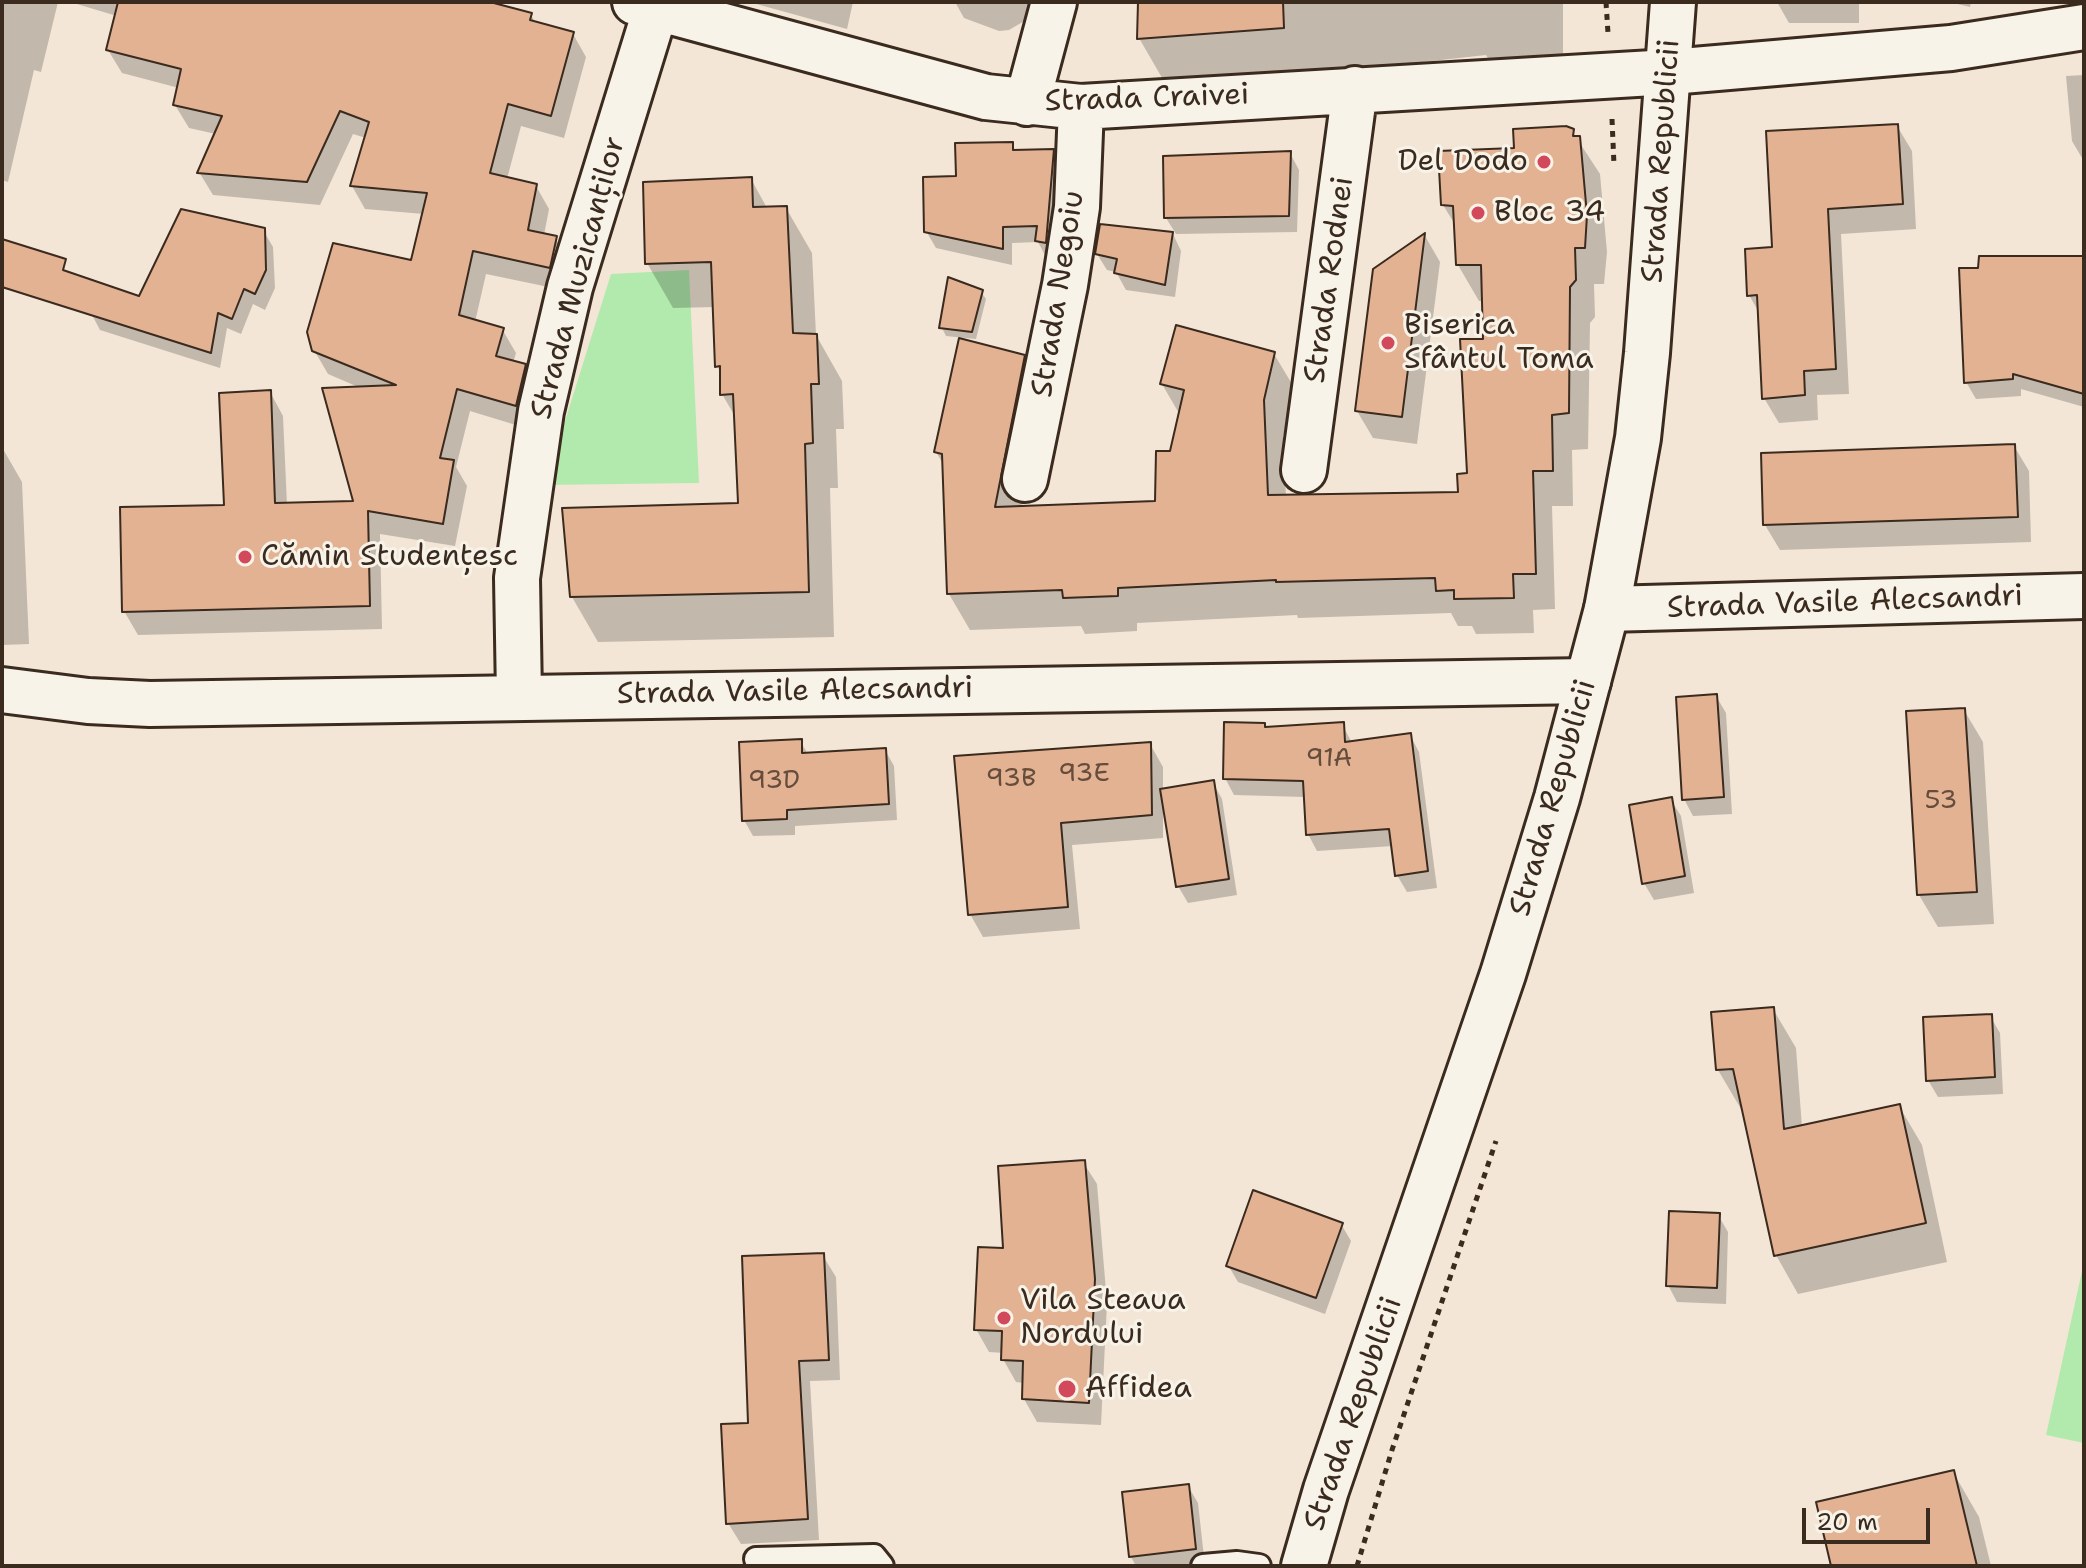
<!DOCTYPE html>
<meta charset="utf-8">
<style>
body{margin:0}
#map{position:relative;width:2086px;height:1568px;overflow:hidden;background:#f3e6d7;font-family:"Shantell Sans",sans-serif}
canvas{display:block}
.frame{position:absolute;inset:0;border:4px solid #3b2a1e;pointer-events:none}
.scale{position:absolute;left:1802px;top:1508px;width:128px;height:36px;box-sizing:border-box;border:4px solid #3b2a1e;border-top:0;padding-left:10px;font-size:24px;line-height:28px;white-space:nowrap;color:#3b2a1e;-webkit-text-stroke:6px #f7f3e8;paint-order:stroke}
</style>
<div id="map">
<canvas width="2086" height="1568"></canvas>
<div class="frame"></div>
<div class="scale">20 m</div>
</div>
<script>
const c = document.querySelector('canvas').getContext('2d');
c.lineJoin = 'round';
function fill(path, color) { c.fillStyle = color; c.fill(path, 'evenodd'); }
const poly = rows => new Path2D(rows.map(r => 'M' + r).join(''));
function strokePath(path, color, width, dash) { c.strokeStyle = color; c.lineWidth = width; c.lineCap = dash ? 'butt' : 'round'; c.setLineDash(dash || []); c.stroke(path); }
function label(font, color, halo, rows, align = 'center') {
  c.font = font + ' "Shantell Sans",sans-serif'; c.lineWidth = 6; c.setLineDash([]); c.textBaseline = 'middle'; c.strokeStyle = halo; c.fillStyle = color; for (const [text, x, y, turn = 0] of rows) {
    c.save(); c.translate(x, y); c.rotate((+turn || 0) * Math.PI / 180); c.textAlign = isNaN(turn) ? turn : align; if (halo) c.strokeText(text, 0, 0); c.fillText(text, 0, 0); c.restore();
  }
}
fill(poly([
 [689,270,699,483,545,485,611,274],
 [2084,1262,2084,1443,2046,1435]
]), '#b2eaad');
fill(poly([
 [2,2,58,2,41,72,34,70,8,182,2,180],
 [492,2,531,15,536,24,573,34,586,57,564,138,521,126,507,179,536,186,549,209,544,235,555,238,569,261,563,290,486,274,475,322,502,329,516,353,513,363,525,366,538,389,529,429,470,411,456,467,467,486,455,546,380,534,382,629,138,635,124,611,226,507,270,392,283,416,287,505,356,503,363,389,328,374,314,350,412,263,424,214,365,209,352,186,366,138,353,134,320,205,213,195,199,172,216,134,189,128,175,105,179,88,122,73,108,50,117,16,70,2],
 [749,2,853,2,847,29],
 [955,2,1032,2,1026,20,1009,30,999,31,964,18],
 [1140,2,1563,2,1563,56,1488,58,1486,55,1332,72,1165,83,1139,38],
 [1777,2,1859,2,1859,23,1789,23],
 [1949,2,1971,2,1970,7],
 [2084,75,2084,158,2082,158,2072,141,2066,76],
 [1897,126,1912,151,1916,229,1841,234,1849,394,1817,395,1818,420,1779,423,1764,398,1760,314,1749,295,1774,249],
 [1572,131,1600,174,1607,252,1604,284,1594,284,1595,317,1590,323,1588,449,1572,450,1573,506,1552,506,1555,609,1533,610,1534,633,1476,634,1472,626,1458,626,1451,613,1298,618,1297,615,1137,623,1137,631,1085,634,1081,626,970,630,949,594,945,467,936,452,1024,357,1044,393,1021,508,1157,503,1180,415,1162,384,1274,354,1295,389,1283,437,1286,497,1460,494,1469,475,1485,341,1484,301,1479,301,1458,265,1456,226,1443,205,1516,150],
 [1012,144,1016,152,1053,151,1063,167,1055,259,1046,257,1038,242,1012,243,1012,265,936,248,926,231,958,178],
 [1290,153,1299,170,1297,232,1176,234,1166,218],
 [751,179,767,208,786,208,812,253,816,335,842,381,844,429,836,429,838,488,830,488,834,637,598,642,572,597,740,505,736,418,722,394,722,375,717,366,715,307,673,308,647,263],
 [1101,227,1173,234,1181,251,1175,297,1126,290,1116,272,1107,270,1097,254],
 [263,230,273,247,275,288,265,310,253,304,241,334,227,328,220,368,100,330,91,313,140,298],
 [1425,236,1440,262,1417,444,1373,438,1357,411],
 [2084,262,2084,407,2021,389,2021,396,1976,399,1966,382],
 [981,292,986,299,976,339,946,336,942,328],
 [2014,446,2029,471,2031,542,1780,550,1765,525],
 [3,449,22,482,29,644,2,645],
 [1716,696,1726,713,1732,814,1693,816,1684,799],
 [1964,710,1983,742,1994,924,1938,927,1919,895],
 [1342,724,1352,743,1410,735,1419,752,1437,888,1407,892,1397,875,1393,846,1317,851,1308,834,1305,797,1234,795,1225,778,1264,725,1266,729],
 [800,741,808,754,885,750,894,766,897,820,795,826,795,835,753,836,744,820],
 [1150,744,1163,767,1163,790,1213,783,1222,799,1237,895,1188,903,1178,886,1163,810,1163,838,1072,845,1080,929,983,937,970,914,956,758],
 [1671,800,1681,816,1694,893,1654,900,1644,883],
 [1773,1009,1796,1048,1802,1127,1899,1106,1922,1145,1947,1262,1798,1294,1776,1255,1744,1108,1741,1109,1718,1070],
 [1990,1016,2000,1033,2003,1094,1938,1097,1928,1080],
 [1083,1162,1097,1184,1107,1303,1101,1425,1037,1422,1024,1399,1024,1383,1016,1382,1003,1359,1004,1353,989,1352,976,1329],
 [1718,1215,1728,1232,1726,1304,1677,1302,1668,1285],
 [1341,1224,1351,1241,1325,1314,1238,1282,1228,1265],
 [823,1256,836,1277,840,1380,810,1381,819,1540,741,1544,728,1523,750,1425],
 [1953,1472,1979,1517,1991,1566,1833,1566],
 [1188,1486,1198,1503,1205,1566,1136,1566,1131,1557]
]), '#0003');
const building = poly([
 [118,2,490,2,532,13,530,20,574,32,551,116,508,104,490,173,537,184,528,230,557,236,550,268,473,251,459,315,504,328,496,356,526,364,516,406,457,389,440,458,454,460,443,524,368,511,370,606,122,612,120,507,224,505,219,393,271,390,275,503,353,501,322,388,396,385,312,351,307,332,333,243,411,260,427,193,350,186,369,122,340,111,307,182,197,173,222,116,173,105,181,69,106,50,118,2],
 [1138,2,1283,2,1284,28,1137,39,1138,2],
 [1898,124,1903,204,1828,209,1836,369,1804,371,1805,395,1762,399,1757,295,1747,296,1745,249,1772,247,1766,131,1898,124],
 [1566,126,1574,129,1573,136,1580,136,1587,215,1585,248,1575,248,1576,280,1570,287,1569,413,1552,415,1553,471,1533,471,1536,574,1513,574,1514,598,1454,599,1454,590,1436,591,1435,578,1276,582,1276,580,1118,588,1118,596,1063,598,1062,590,947,594,942,454,934,452,959,338,1025,355,995,507,1155,501,1156,451,1170,451,1184,390,1160,384,1176,325,1275,352,1264,400,1268,495,1458,492,1457,474,1467,473,1460,339,1483,339,1481,265,1456,265,1453,206,1441,205,1438,151,1514,148,1513,129,1566,126],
 [1013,142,1013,150,1054,149,1046,243,1035,241,1037,226,1003,227,1003,249,924,232,923,177,956,176,955,143,1013,142],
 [1291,151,1289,216,1164,218,1163,156,1291,151],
 [752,177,753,207,787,206,793,333,817,334,819,384,811,384,813,443,805,444,809,592,570,597,562,508,738,503,733,394,720,395,720,366,715,367,711,262,645,264,643,182,752,177],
 [181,209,265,228,266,270,255,294,244,289,232,319,218,313,211,353,2,287,2,239,66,259,63,270,139,296,181,209],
 [1100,224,1173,232,1165,285,1114,273,1117,259,1095,254,1100,224],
 [1425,233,1402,417,1355,411,1373,269,1425,233],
 [1979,256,2084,256,2084,394,2013,374,2013,379,1964,383,1959,268,1978,268,1979,256],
 [948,277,983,290,972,332,939,328,948,277],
 [2015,444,2018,517,1763,525,1761,453,2015,444],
 [1717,694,1724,797,1682,800,1676,697,1717,694],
 [1965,708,1977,892,1917,895,1906,711,1965,708],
 [1224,722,1265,723,1265,727,1344,722,1345,742,1411,733,1428,871,1395,876,1389,829,1306,835,1303,781,1223,779,1224,722],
 [802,739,802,753,886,748,889,804,787,810,787,819,742,821,739,742,802,739],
 [1151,742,1152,815,1061,823,1068,907,968,915,954,756,1151,742],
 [1214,780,1229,879,1176,887,1160,789,1214,780],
 [1672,797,1685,876,1642,884,1629,805,1672,797],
 [1774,1007,1784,1129,1900,1104,1926,1223,1774,1256,1733,1069,1716,1070,1711,1012,1774,1007],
 [1992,1014,1995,1077,1926,1081,1923,1017,1992,1014],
 [1085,1160,1095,1279,1089,1403,1022,1399,1023,1361,1001,1360,1002,1331,974,1330,978,1247,1003,1248,998,1166,1085,1160],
 [1253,1190,1343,1223,1316,1298,1226,1266,1253,1190],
 [1669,1211,1720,1213,1717,1288,1666,1286,1669,1211],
 [824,1253,829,1360,799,1361,808,1519,726,1524,721,1424,748,1423,742,1256,824,1253],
 [1954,1470,1977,1566,1831,1566,1816,1502,1954,1470],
 [1189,1484,1196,1549,1129,1557,1122,1492,1189,1484]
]);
fill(building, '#e2b293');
strokePath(building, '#3b2a1e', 2);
const service = poly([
 [756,1559,874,1556,882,1566],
 [1203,1566,1237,1563,1259,1566]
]);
const minor = poly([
 [635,2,986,97,1081,107,1670,72,1951,48,2084,27],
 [1027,103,1054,2],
 [1304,470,1355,89],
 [1025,479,1065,285,1077,207,1081,107],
 [1607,609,2084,596],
 [2,690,88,701,150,704,1588,681],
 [519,696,517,578,541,411,570,287,656,8]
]);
const secondary = poly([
 [1304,1566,1326,1490,1503,974,1557,798,1607,609,1638,438,1647,353,1673,2]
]);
strokePath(service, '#3b2a1e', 28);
strokePath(minor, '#3b2a1e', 50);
strokePath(secondary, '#3b2a1e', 50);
strokePath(poly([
 [1606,2,1608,33],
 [1612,119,1614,165],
 [1357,1566,1392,1450,1496,1141]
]), '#3b2a1e', 5, [6, 6]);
strokePath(service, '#f7f3e8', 22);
strokePath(minor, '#f7f3e8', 44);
strokePath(secondary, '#f7f3e8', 44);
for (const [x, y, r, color] of [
 [1544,162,8,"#d1495b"],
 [1478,213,8,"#d1495b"],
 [1388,343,8,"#d1495b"],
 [245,557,8,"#d1495b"],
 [1004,1318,8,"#d1495b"],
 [1067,1389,10,"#d1495b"]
]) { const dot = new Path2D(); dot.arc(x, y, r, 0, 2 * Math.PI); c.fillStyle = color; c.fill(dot); strokePath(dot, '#f7f3e8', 3); }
label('26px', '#654c3b', null, [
 ["91A",1329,759],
 ["93E",1084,774],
 ["93B",1011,779],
 ["93D",774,781],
 ["53",1941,801]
]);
label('30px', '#3b2a1e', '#f7f3e8', [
 ["Strada Craivei",1147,99,-2],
 ["Strada Republicii",1662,161,-86],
 ["Strada Muzicanților",579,278,-75],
 ["Strada Rodnei",1330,280,-82],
 ["Strada Negoiu",1059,294,-81],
 ["Strada Vasile Alecsandri",1845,603,-2],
 ["Strada Vasile Alecsandri",795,692,-1],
 ["Strada Republicii",1554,798,-74],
 ["Strada Republicii",1354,1414,-71]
]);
label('30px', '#3b2a1e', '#f7f3e8', [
 ["Del Dodo",1528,162,"right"],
 ["Bloc 34",1494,213],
 ["Biserica",1404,326],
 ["Sfântul Toma",1404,360],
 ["Cămin Studențesc",261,557],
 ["Vila Steaua",1020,1301],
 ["Nordului",1020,1335],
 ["Affidea",1085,1389]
], 'left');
</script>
